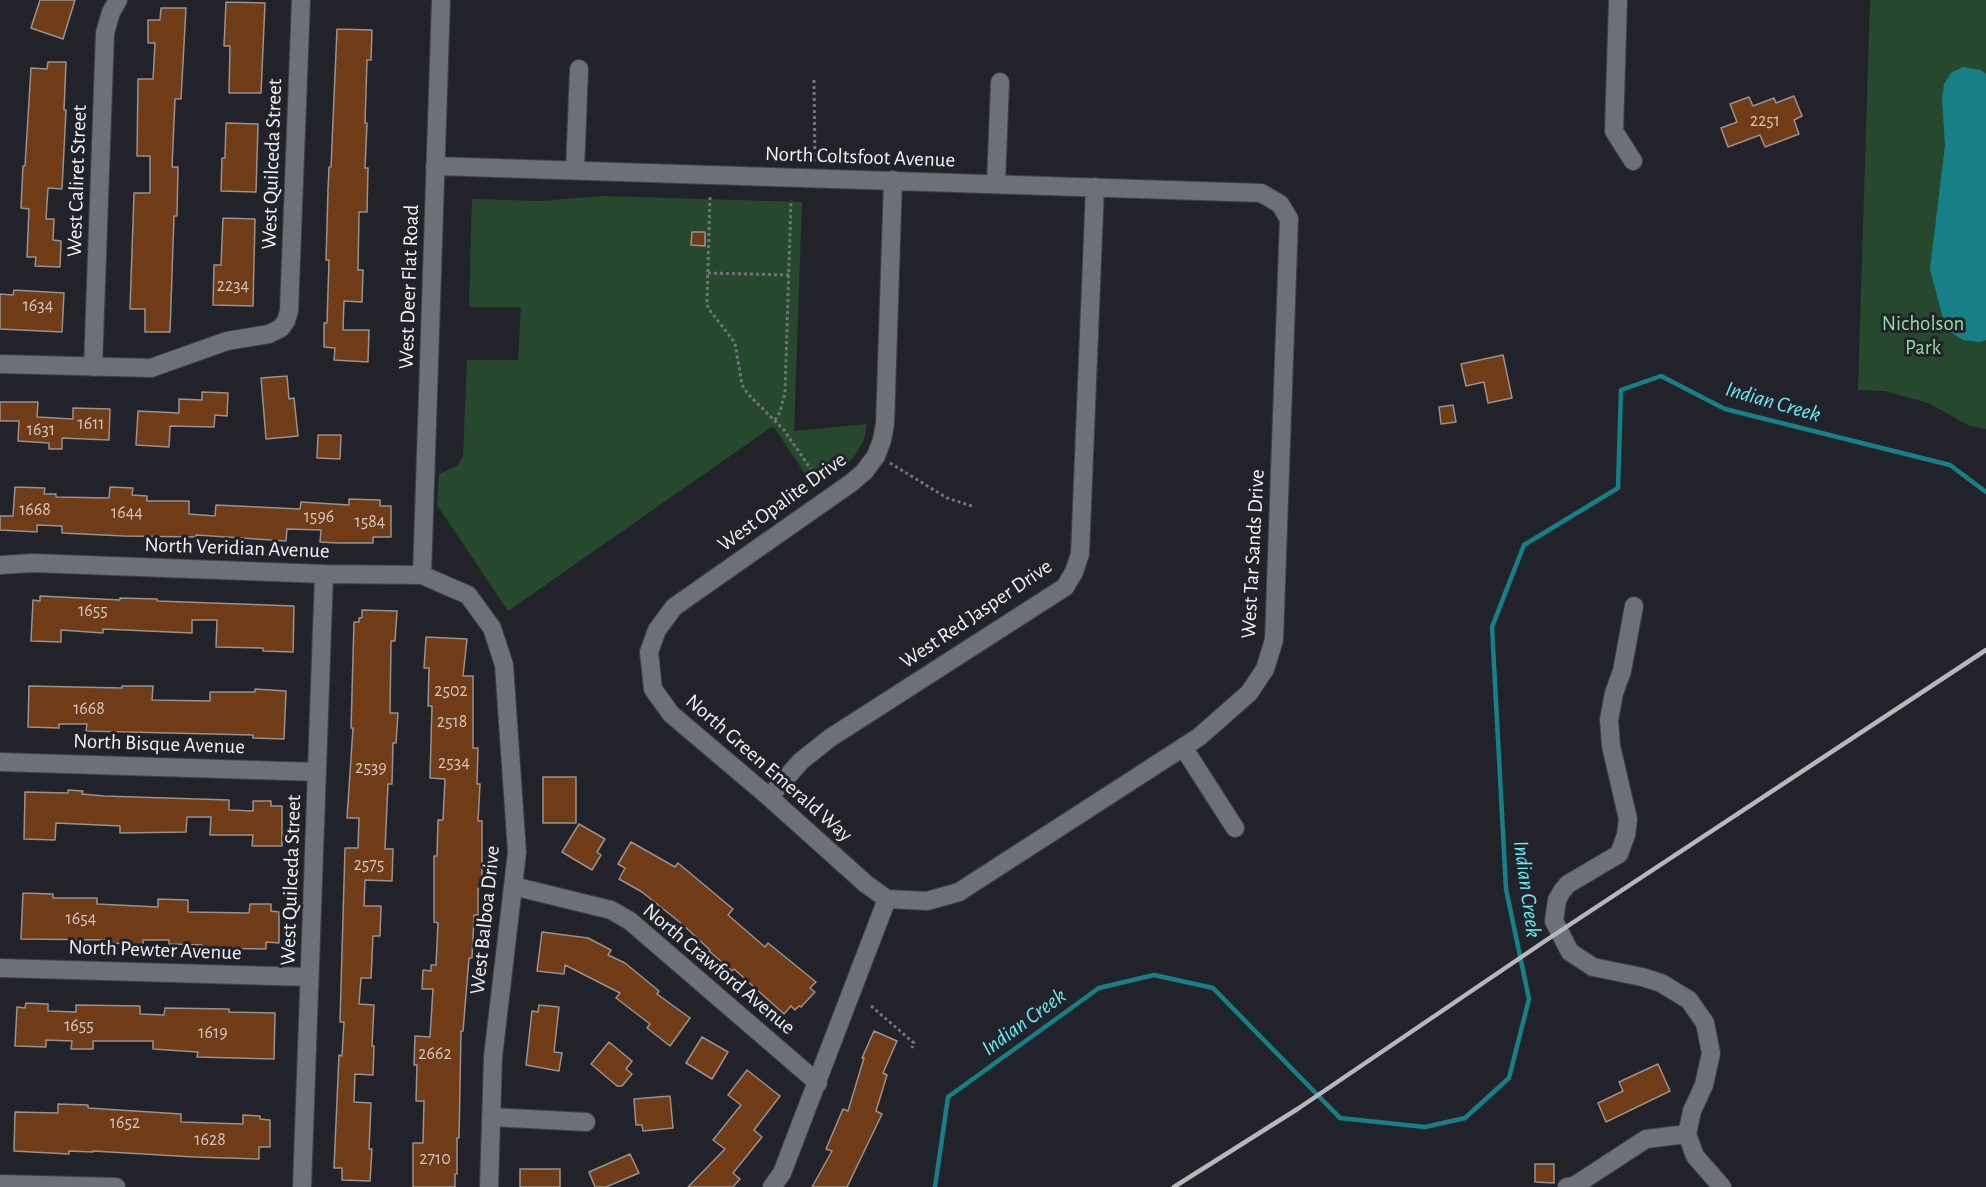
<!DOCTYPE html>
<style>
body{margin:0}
canvas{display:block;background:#22232a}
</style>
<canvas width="1986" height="1187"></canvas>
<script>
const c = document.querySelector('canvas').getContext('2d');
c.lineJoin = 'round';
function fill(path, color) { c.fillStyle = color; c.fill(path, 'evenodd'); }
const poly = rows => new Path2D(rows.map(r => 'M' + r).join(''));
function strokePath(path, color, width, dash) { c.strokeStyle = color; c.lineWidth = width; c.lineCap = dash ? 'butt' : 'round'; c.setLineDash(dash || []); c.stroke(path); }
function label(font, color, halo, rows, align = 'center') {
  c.font = font + ' "Alegreya Sans",sans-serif'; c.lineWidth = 6; c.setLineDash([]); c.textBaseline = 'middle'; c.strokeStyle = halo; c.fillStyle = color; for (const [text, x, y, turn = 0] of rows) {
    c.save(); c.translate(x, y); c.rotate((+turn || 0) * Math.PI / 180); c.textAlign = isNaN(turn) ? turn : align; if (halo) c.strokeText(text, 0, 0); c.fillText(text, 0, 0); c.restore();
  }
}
fill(poly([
 [1870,0,1986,0,1986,429,1970,426,1928,403,1885,391,1858,390],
 [602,196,802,202,794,431,867,424,864,440,856,454,847,464,814,487,773,426,508,611,437,505,439,474,457,466,463,456,467,360,518,360,521,307,469,307,472,199,540,201]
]), '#26482d');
fill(poly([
 [1963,67,1981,70,1986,74,1986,340,1979,342,1963,340,1952,333,1942,315,1930,269,1945,145,1942,99,1944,84,1951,73]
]), '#178086');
strokePath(poly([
 [935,1187,948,1097,1099,988,1154,975,1213,988,1340,1118,1425,1127,1465,1118,1509,1078,1529,999,1506,889,1492,627,1524,545,1618,488,1621,390,1661,376,1725,409,1950,465,1986,492]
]), '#178086', 4.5);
const building = poly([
 [40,0,75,0,63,39,31,28,40,0],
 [226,2,265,3,261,93,229,93,230,46,224,46,226,2],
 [161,8,186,8,181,99,175,99,172,167,178,167,177,216,174,216,170,332,145,332,145,309,130,309,134,193,150,193,150,156,137,156,138,79,153,79,155,43,148,43,148,20,160,20,161,8],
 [337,29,372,30,371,60,367,60,365,123,367,123,365,168,368,168,367,212,359,212,358,270,363,270,362,302,344,301,343,330,369,330,368,362,334,360,335,348,324,347,324,323,327,323,329,260,326,260,328,190,329,167,331,167,337,29],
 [48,62,66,62,64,110,66,110,62,189,48,188,46,219,54,219,53,240,61,241,60,267,35,266,36,257,27,257,29,209,21,208,23,166,25,166,31,68,47,69,48,62],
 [1794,96,1802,116,1794,120,1799,134,1765,147,1760,135,1728,147,1721,128,1737,122,1730,104,1749,97,1753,106,1774,98,1776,103,1794,96],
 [226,123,258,124,256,192,221,191,222,158,225,158,226,123],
 [223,218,255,219,253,306,213,305,214,265,221,265,223,218],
 [692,232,705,232,705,246,691,245,692,232],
 [14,290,64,293,62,332,0,329,0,294,13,295,14,290],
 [1503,355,1512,398,1488,403,1484,382,1466,386,1461,364,1503,355],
 [287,376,289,399,294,398,298,436,266,439,261,378,287,376],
 [202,392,228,393,227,416,215,415,214,427,170,426,169,447,136,445,138,411,179,413,179,399,202,400,202,392],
 [0,402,38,402,37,417,73,419,73,408,110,409,109,440,62,438,62,449,49,449,49,443,18,441,19,421,0,421,0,402],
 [1453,405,1456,422,1441,424,1439,407,1453,405],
 [318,435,341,435,340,459,317,458,318,435],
 [15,487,45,488,44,494,56,494,56,497,109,498,110,487,133,488,132,495,147,496,147,501,189,501,189,514,215,516,216,505,300,509,301,502,349,505,349,499,380,500,380,506,391,506,391,537,373,537,373,543,337,543,320,542,321,530,287,529,286,541,196,535,196,537,124,536,62,533,62,526,37,525,37,532,0,530,0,516,13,516,15,487],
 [40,596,120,600,120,598,157,599,157,601,294,606,293,652,263,651,263,648,216,647,217,620,192,620,192,633,103,629,103,633,61,630,61,642,31,641,33,600,40,601,40,596],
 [362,610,397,611,395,641,391,641,390,713,398,713,396,743,393,743,392,784,388,784,385,849,393,849,392,881,365,880,364,906,381,906,380,936,373,936,371,978,361,978,359,1004,374,1005,372,1046,374,1046,373,1075,355,1074,354,1102,371,1103,369,1149,372,1149,370,1181,342,1180,342,1168,334,1168,339,1055,342,1056,344,1022,340,1022,345,848,358,848,359,818,347,818,353,728,351,728,354,622,359,622,359,618,362,618,362,610],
 [426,637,467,639,463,676,473,676,473,748,478,748,477,784,480,784,478,821,482,821,482,888,478,888,478,915,474,915,472,958,469,958,463,1031,461,1031,459,1138,457,1138,457,1174,455,1174,455,1187,413,1187,413,1143,423,1143,424,1101,416,1101,417,1065,414,1065,415,1036,430,1037,433,989,422,989,423,970,431,971,431,965,436,965,438,923,434,922,434,856,437,856,438,820,443,820,445,779,430,778,432,706,428,706,429,668,424,668,426,637],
 [29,686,122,688,122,686,153,686,152,700,210,701,210,692,255,692,255,689,286,691,284,739,253,738,253,735,86,731,87,724,59,724,59,728,28,727,29,686],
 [543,777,576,777,576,823,543,823,543,777],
 [68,790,83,791,82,794,104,796,229,800,229,810,253,811,253,801,271,801,271,806,282,806,282,846,252,846,253,835,210,835,211,817,187,817,186,832,120,833,120,826,56,823,55,840,24,839,25,792,68,793,68,790],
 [579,824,605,839,597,852,601,855,592,870,562,852,579,824],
 [631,842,675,867,678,863,733,909,728,915,765,947,768,943,816,982,810,988,815,992,801,1007,799,1006,795,1010,791,1006,784,1014,734,969,732,971,709,951,710,950,682,924,642,892,619,879,625,868,618,864,631,842],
 [23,893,53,894,53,898,97,898,97,904,158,907,158,899,188,900,188,912,249,913,250,904,271,904,271,911,279,912,279,943,266,942,266,949,202,948,202,945,169,944,169,940,143,940,143,945,112,943,112,940,21,939,23,893],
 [542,932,588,938,611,950,608,955,625,963,659,991,657,994,690,1018,670,1046,647,1028,650,1024,616,998,620,993,565,965,564,974,537,971,542,932],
 [26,1003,48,1004,48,1011,76,1012,76,1005,140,1006,140,1014,164,1015,165,1008,229,1009,229,1012,275,1013,274,1059,197,1057,198,1052,153,1049,153,1041,93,1041,93,1049,71,1049,72,1041,46,1040,46,1047,15,1046,17,1007,25,1008,26,1003],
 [539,1005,559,1007,554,1052,562,1053,559,1071,526,1065,532,1011,538,1012,539,1005],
 [874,1031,897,1041,883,1073,887,1075,876,1111,882,1114,847,1187,812,1187,832,1151,826,1149,843,1109,848,1111,864,1058,862,1058,874,1031],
 [702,1037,728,1052,712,1079,686,1063,702,1037],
 [609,1042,632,1061,626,1069,632,1074,622,1086,617,1086,591,1064,609,1042],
 [1658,1064,1670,1091,1606,1122,1598,1103,1623,1091,1619,1082,1658,1064],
 [747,1070,780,1096,754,1130,762,1137,733,1173,740,1179,733,1187,688,1187,725,1149,713,1140,741,1105,728,1095,747,1070],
 [670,1096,673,1128,643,1131,642,1125,636,1125,634,1099,670,1096],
 [58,1104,88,1105,88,1108,181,1114,181,1122,243,1124,243,1115,260,1116,260,1119,270,1120,270,1147,259,1147,259,1159,194,1157,93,1151,93,1152,69,1151,69,1154,14,1151,15,1112,58,1113,58,1104],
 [630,1154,639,1173,606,1187,595,1187,589,1172,630,1154],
 [1535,1164,1554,1164,1554,1183,1535,1182,1535,1164],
 [520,1169,560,1169,560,1187,520,1187,520,1169]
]);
fill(building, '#703c17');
strokePath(building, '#9a918c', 1.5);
const minor = poly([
 [1618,0,1614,131,1633,161],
 [435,166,1261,193,1280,204,1289,219,1274,640,1265,669,1249,693,1199,737,959,892,927,901,887,899],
 [575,170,579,69],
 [996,184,1000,82],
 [0,364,151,368,227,341,269,334,281,328,286,321,289,311,301,0],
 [93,367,105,33,111,12,118,0],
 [0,565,33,563,324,574,422,575,468,595,492,628,504,665,517,852,493,1057,489,1187],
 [422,575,441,0],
 [1634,606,1622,671,1614,693,1609,720,1611,746,1628,819,1626,835,1619,854,1568,884,1562,891,1557,900,1554,921,1570,952,1593,967,1642,977,1661,983,1689,1000,1705,1023,1711,1053,1704,1085,1692,1111,1687,1134,1695,1156,1722,1187],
 [1183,747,1235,828],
 [0,762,317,772],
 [769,797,801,761,830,738,1065,587,1074,572,1080,554,1095,187],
 [513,886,611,910,630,921,818,1083],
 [887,899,866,884,769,797,671,714,653,689,649,652,657,630,674,607,851,483,864,472,876,456,882,440,885,424,893,180],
 [0,968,309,977],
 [491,1117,586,1122],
 [0,1184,116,1187],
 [302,1187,324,574],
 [772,1187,782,1173,887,899],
 [1567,1187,1574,1186,1646,1139,1687,1134]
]);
strokePath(minor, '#3e4044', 20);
strokePath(poly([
 [814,80,815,162],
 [710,197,707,301,708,308,735,343,742,385,748,394,784,430,821,484],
 [708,273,789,275],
 [775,420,780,412,785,393,791,200],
 [890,463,947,498,975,507],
 [871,1006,914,1043,912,1048]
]), '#727379', 3, [3, 3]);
strokePath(minor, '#6d7077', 18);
strokePath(poly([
 [1174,1187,1299,1108,1545,941,1986,650]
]), '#b5b7bc', 4.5);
label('18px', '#d1c5bf', null, [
 ["2251",1765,121],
 ["2234",233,286],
 ["1634",38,306],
 ["1611",91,424],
 ["1631",41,430],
 ["1668",35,510],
 ["1644",127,513],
 ["1596",319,517],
 ["1584",370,522],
 ["1655",93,611],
 ["2502",451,691],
 ["1668",89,709],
 ["2518",452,722],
 ["2534",454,763],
 ["2539",371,768],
 ["2575",369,865],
 ["1654",81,919],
 ["1655",79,1026],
 ["1619",213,1033],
 ["2662",435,1054],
 ["1652",125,1123],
 ["1628",210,1140],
 ["2710",435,1159]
]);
label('21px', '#f1f3f7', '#22232a', [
 ["North Coltsfoot Avenue",860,157,2],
 ["West Quilceda Street",272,164,-88],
 ["West Caliret Street",77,181,-88],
 ["West Deer Flat Road",409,287,-88],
 ["West Opalite Drive",782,502,-36],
 ["North Veridian Avenue",237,548,2],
 ["West Tar Sands Drive",1253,554,-87],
 ["West Red Jasper Drive",976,614,-34],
 ["North Bisque Avenue",159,744,2],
 ["North Green Emerald Way",769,768,41],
 ["West Quilceda Street",291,880,-88],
 ["West Balboa Drive",485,920,-84],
 ["North Pewter Avenue",155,950,2],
 ["North Crawford Avenue",719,969,40]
]);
label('21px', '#8fdd9e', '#22232a', [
 ["Nicholson",1923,324],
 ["Park",1923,348]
]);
label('italic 22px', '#66eef6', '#22232a', [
 ["Indian Creek",1773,402,16],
 ["Indian Creek",1527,889,82],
 ["Indian Creek",1024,1022,-36]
]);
</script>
